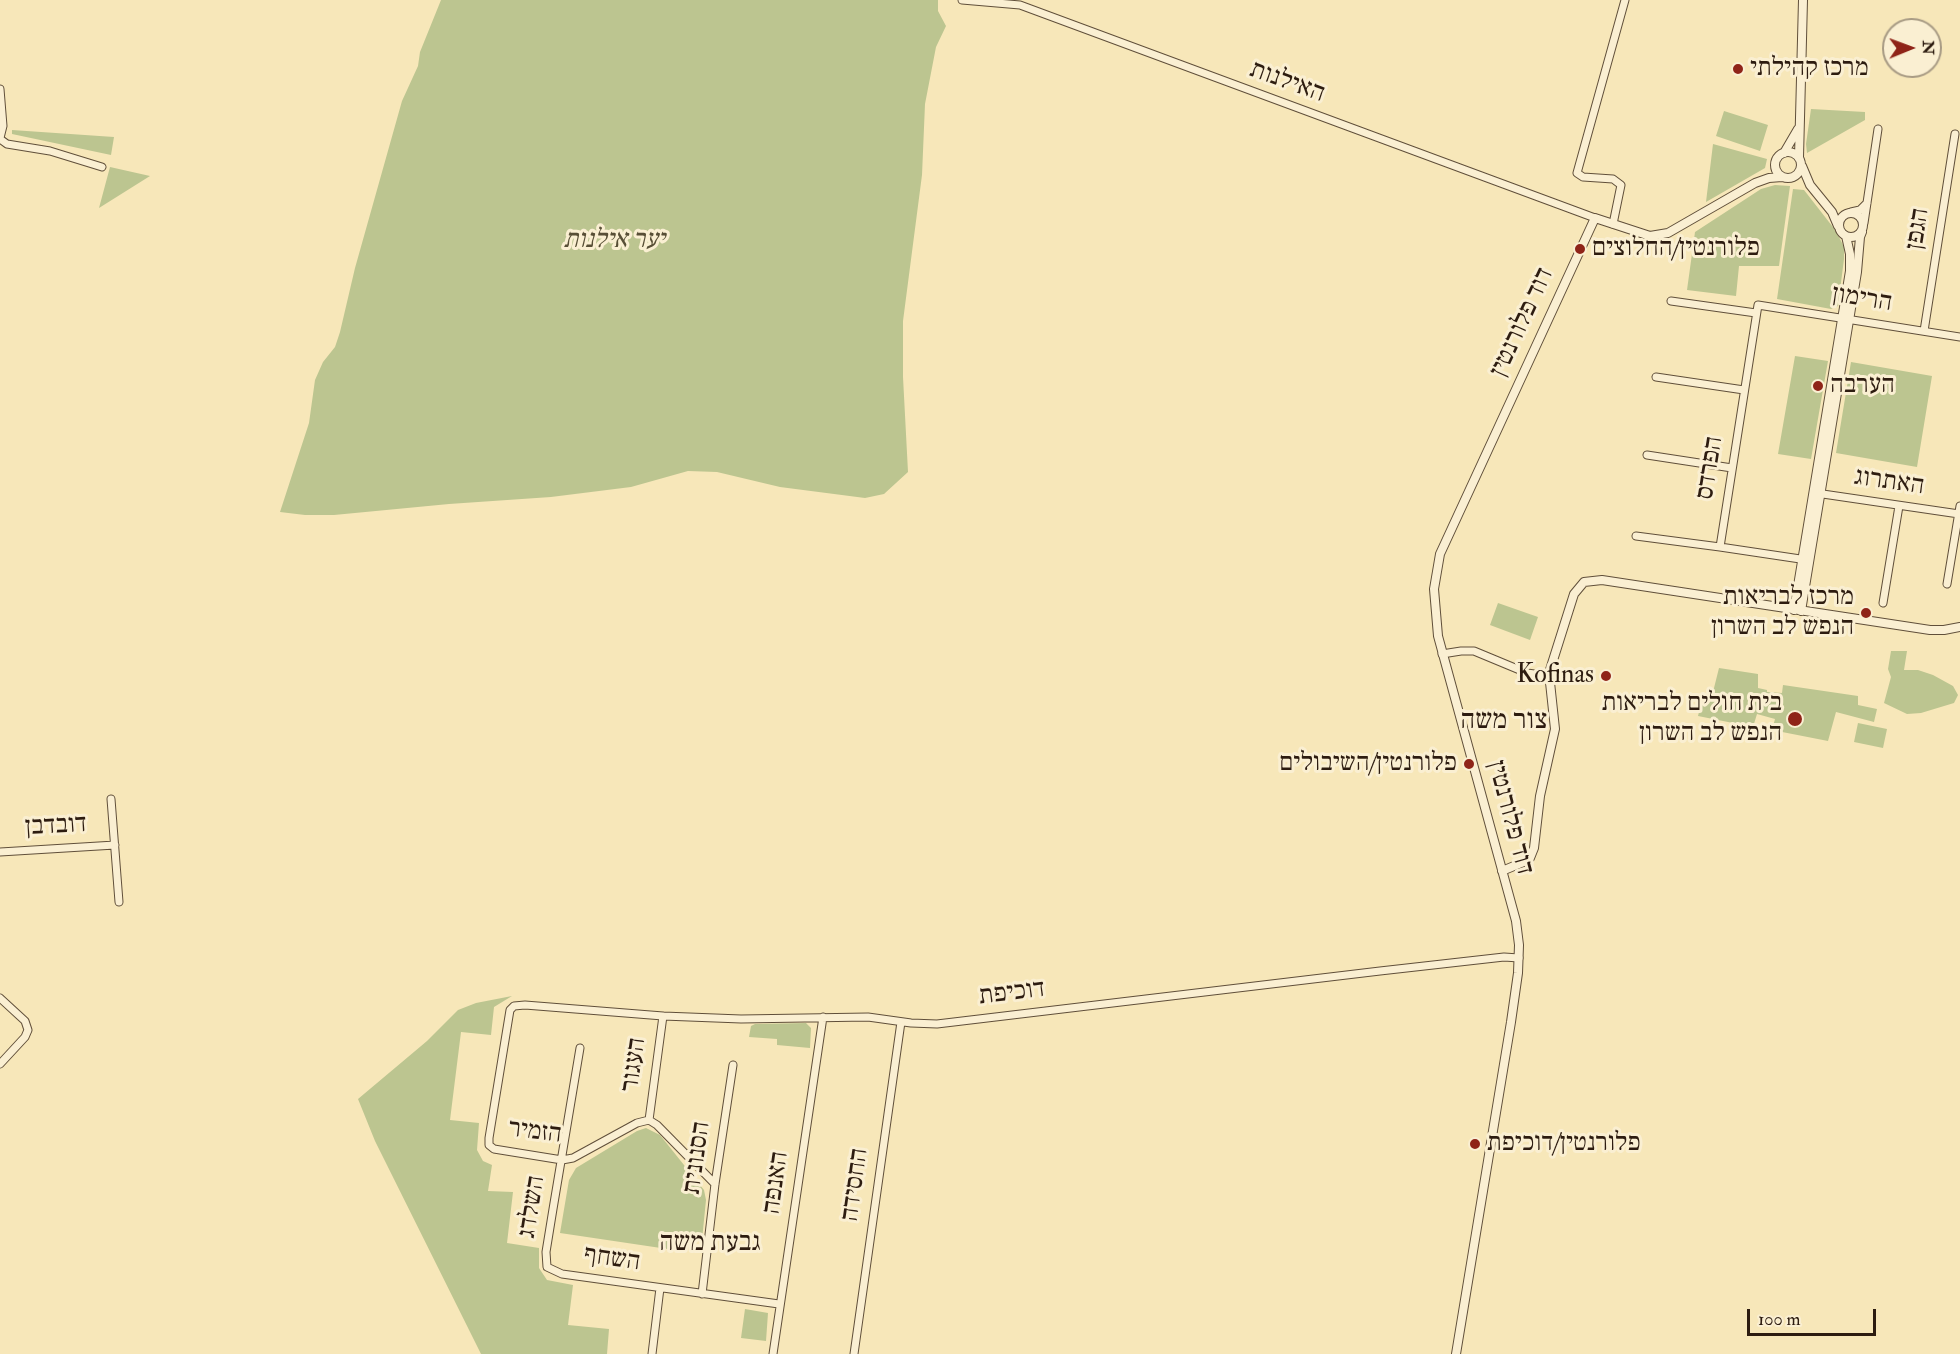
<!DOCTYPE html>
<meta charset="utf-8">
<style>
body{margin:0}
#map{position:relative;width:1960px;height:1354px;overflow:hidden;background:#f7e7b9;font-family:"IM FELL Double Pica",serif}
canvas{display:block}
.north{position:absolute;left:1882px;top:18px;width:60px;height:60px;box-sizing:border-box;background:#faefd2;border:2px solid #a89b84;border-radius:50%;rotate:89deg;font-size:16px;font-weight:700;line-height:24px;text-align:center;color:#2d1c10}
.north::after{content:'';display:block;margin:auto;width:21px;height:27px;background:#8f2418;clip-path:polygon(50% 0,100% 100%,50% 72%,0 100%)}
.scale{position:absolute;left:1747px;top:1309px;width:129px;height:27px;box-sizing:border-box;border:3px solid #2d1c10;border-top:0;padding-left:8px;font-size:18px;line-height:21px;white-space:nowrap;color:#2d1c10;-webkit-text-stroke:4px #faefd2;paint-order:stroke}
</style>
<div id="map">
<canvas width="1960" height="1354"></canvas>
<div class="north">N</div>
<div class="scale">100 m</div>
</div>
<script>
const c = document.querySelector('canvas').getContext('2d');
c.lineJoin = 'round';
function fill(path, color) { c.fillStyle = color; c.fill(path, 'evenodd'); }
const poly = rows => new Path2D(rows.map(r => 'M' + r).join(''));
function strokePath(path, color, width, dash) { c.strokeStyle = color; c.lineWidth = width; c.lineCap = dash ? 'butt' : 'round'; c.setLineDash(dash || []); c.stroke(path); }
function label(font, color, halo, rows, align = 'center') {
  c.font = font + ' "IM FELL Double Pica","Frank Ruhl Libre",serif'; c.lineWidth = 6; c.setLineDash([]); c.textBaseline = 'middle'; c.strokeStyle = halo; c.fillStyle = color; for (const [text, x, y, turn = 0] of rows) {
    c.save(); c.translate(x, y); c.rotate((+turn || 0) * Math.PI / 180); c.textAlign = isNaN(turn) ? turn : align; if (halo) c.strokeText(text, 0, 0); c.fillText(text, 0, 0); c.restore();
  }
}
fill(poly([
 [441,0,938,0,938,11,946,26,936,47,925,104,922,175,903,321,903,377,908,472,884,494,865,498,780,487,717,472,688,471,631,487,551,497,449,504,334,515,305,515,280,512,309,423,315,380,323,362,335,347,340,332,355,268,402,101,418,66,420,52],
 [1811,109,1865,112,1865,120,1807,153,1806,144],
 [1724,111,1768,125,1760,151,1716,136],
 [12,130,114,137,111,155,12,134],
 [1713,144,1767,159,1765,168,1706,202],
 [110,167,150,176,99,208],
 [1775,185,1790,186,1779,266,1739,266,1736,296,1687,290,1695,232,1761,189],
 [1793,189,1804,190,1836,231,1844,247,1844,259,1838,306,1831,309,1777,299],
 [1795,356,1828,361,1811,459,1778,454],
 [1851,362,1932,376,1917,467,1836,453],
 [1498,603,1538,617,1530,640,1490,625],
 [1891,651,1907,651,1904,670,1918,670,1933,675,1953,686,1958,695,1954,703,1921,713,1907,714,1884,703,1891,677,1888,669],
 [1719,668,1758,674,1758,688,1767,690,1767,692,1782,693,1783,685,1858,696,1858,705,1877,709,1874,722,1836,712,1828,741,1772,730,1775,719,1757,714,1753,727,1698,716,1703,696,1714,688],
 [1858,723,1887,729,1883,748,1854,742],
 [512,996,494,1007,491,1035,461,1032,450,1120,479,1123,477,1150,483,1161,492,1165,488,1191,513,1192,507,1243,539,1248,539,1268,547,1280,573,1285,568,1325,609,1329,607,1354,481,1354,375,1141,358,1099,427,1041,458,1010,476,1003],
 [806,1023,811,1028,810,1048,777,1045,777,1039,749,1037,751,1026,755,1024],
 [646,1128,660,1135,704,1190,706,1200,702,1240,684,1238,681,1251,560,1233,569,1180,576,1168,637,1131],
 [745,1309,768,1313,766,1341,741,1338]
]), '#bcc590');
const minor = poly([
 [962,0,1020,5,1595,218],
 [0,89,3,126,0,138],
 [0,139,7,144,50,151,102,167],
 [1851,212,1860,210,1867,203],
 [1864,223,1878,129],
 [1613,224,1621,185,1613,179,1583,177,1577,173,1625,0],
 [1671,301,1756,313],
 [1924,331,1955,134],
 [1656,377,1744,390],
 [1647,455,1732,468],
 [1816,493,1959,514],
 [1636,536,1720,547],
 [1807,560,1720,547,1758,305,1960,337],
 [1947,584,1960,506],
 [1883,603,1899,506],
 [1442,654,1461,651,1474,651,1527,673,1549,676],
 [111,799,119,902],
 [0,852,115,845],
 [0,998,25,1021,28,1030,25,1037,0,1064],
 [580,1048,553,1209,546,1252,547,1267,562,1274,779,1304],
 [649,1120,663,1016],
 [715,1184,657,1125,649,1120,637,1123,573,1158,562,1160,494,1149,489,1145,489,1138,510,1010,514,1006,525,1005,663,1016,741,1019,868,1017,911,1023,937,1024,1380,971,1504,957,1519,958],
 [702,1294,715,1184,733,1065],
 [652,1354,660,1288],
 [773,1354,823,1017],
 [854,1354,901,1022]
]);
const tertiary = poly([
 '1775 165a13 13 0 1 1 26 0a13 13 0 1 1-26 0Z',
 [1784,153,1798,129],
 [1799,157,1803,0],
 [1802,166,1810,185,1832,212,1838,226],
 '1839 225a12 12 0 1 1 24 0a12 12 0 1 1-24 0Z',
 [1794,610,1850,271,1850,254,1846,236],
 [1801,611,1857,272,1860,237,1862,232],
 [1502,871,1526,861,1530,858,1534,848,1540,796,1555,729,1549,673,1574,594,1584,582,1602,580,1930,630,1944,630,1960,627],
 [1456,1354,1511,1022,1518,973,1519,945,1516,921,1438,636,1434,589,1440,554,1595,218,1650,236,1668,233,1755,183,1769,178,1782,177]
]);
strokePath(minor, '#604f3a', 9);
strokePath(tertiary, '#604f3a', 10);
strokePath(minor, '#faefd2', 7);
strokePath(tertiary, '#faefd2', 8);
for (const [x, y, r, color] of [
 [1738,69,6,"#8f2418"],
 [1580,249,6,"#8f2418"],
 [1818,386,6,"#8f2418"],
 [1866,613,6,"#8f2418"],
 [1606,676,6,"#8f2418"],
 [1795,719,8,"#8f2418"],
 [1469,764,6,"#8f2418"],
 [1475,1144,6,"#8f2418"]
]) { const dot = new Path2D(); dot.arc(x, y, r, 0, 2 * Math.PI); c.fillStyle = color; c.fill(dot); strokePath(dot, '#faefd2', 2); }
label('26px', '#2d1c10', '#faefd2', [
 ["מרכז קהילתי",1750,69],
 ["פלורנטין/החלוצים",1592,249],
 ["הערבה",1830,386],
 ["מרכז לבריאות",1854,598,"right"],
 ["הנפש לב השרון",1854,628,"right"],
 ["Kofinas",1594,676,"right"],
 ["בית חולים לבריאות",1782,704,"right"],
 ["הנפש לב השרון",1782,734,"right"],
 ["פלורנטין/השיבולים",1457,764,"right"],
 ["פלורנטין/דוכיפת",1487,1144]
], 'left');
label('26px', '#2d1c10', '#faefd2', [
 ["האילנות",1287,83,20],
 ["הגפן",1919,229,-81],
 ["הרימון",1862,300,9],
 ["דוד פלורנטין",1523,323,-65],
 ["הפרדס",1711,468,-81],
 ["האתרוג",1889,483,8],
 ["דוד פלורנטין",1509,818,75],
 ["דובדבן",56,827,-3],
 ["דוכיפת",1012,994,-7],
 ["העגור",635,1065,-82],
 ["הזמיר",535,1133,7],
 ["הסנונית",698,1158,-82],
 ["האנפה",777,1183,-82],
 ["החסידה",856,1185,-82],
 ["השלדג",533,1207,-81],
 ["השחף",612,1260,8]
]);
label('italic 26px', '#584f36', '#faefd2', [
 ["יער אילנות",614,241]
]);
label('27px', '#2d1c10', '#faefd2', [
 ["גבעת משה",710,1244]
]);
label('28px', '#2d1c10', '#faefd2', [
 ["צור משה",1504,722]
]);
</script>
